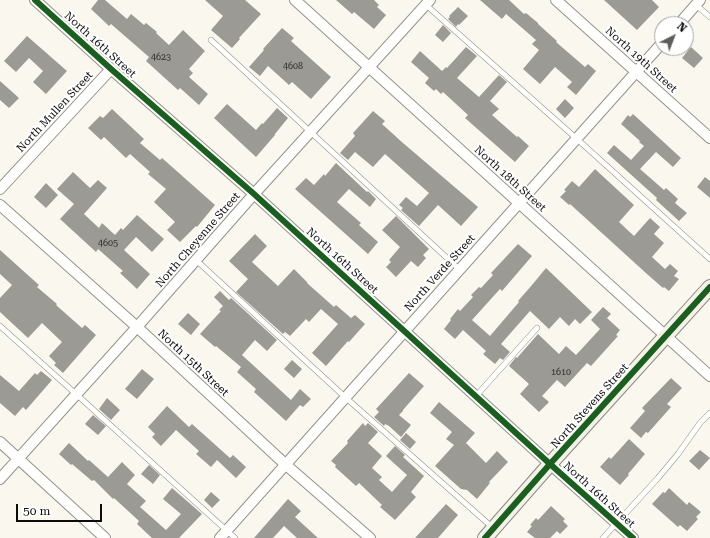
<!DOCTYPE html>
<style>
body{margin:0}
#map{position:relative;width:710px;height:538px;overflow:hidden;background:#faf8ee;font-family:"Roboto Serif",serif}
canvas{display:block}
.north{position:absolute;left:654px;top:16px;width:40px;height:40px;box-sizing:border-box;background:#fff;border:1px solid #9d9d9d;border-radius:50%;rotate:42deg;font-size:11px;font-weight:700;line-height:16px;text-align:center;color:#0b0b0b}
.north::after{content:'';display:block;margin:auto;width:14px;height:18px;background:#5f5e5a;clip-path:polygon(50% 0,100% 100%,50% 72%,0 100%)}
.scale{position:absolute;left:16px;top:504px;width:86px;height:18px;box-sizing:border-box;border:2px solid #0b0b0b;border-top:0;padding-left:5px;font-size:12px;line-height:14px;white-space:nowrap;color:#0b0b0b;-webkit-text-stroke:3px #fff;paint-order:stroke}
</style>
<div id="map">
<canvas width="710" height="538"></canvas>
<div class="north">N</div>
<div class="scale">50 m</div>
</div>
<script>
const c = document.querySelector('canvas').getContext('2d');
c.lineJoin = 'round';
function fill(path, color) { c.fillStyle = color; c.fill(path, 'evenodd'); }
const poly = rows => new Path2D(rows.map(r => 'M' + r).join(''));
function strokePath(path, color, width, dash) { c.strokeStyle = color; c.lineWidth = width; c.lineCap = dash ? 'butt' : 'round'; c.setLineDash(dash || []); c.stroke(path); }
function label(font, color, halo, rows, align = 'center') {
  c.font = font + ' "Roboto Serif",serif'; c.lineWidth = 4; c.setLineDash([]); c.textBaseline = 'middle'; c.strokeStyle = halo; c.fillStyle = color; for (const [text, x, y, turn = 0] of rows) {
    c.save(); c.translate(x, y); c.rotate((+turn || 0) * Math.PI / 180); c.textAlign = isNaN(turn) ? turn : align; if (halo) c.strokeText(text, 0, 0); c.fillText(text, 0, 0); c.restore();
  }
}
fill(poly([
 [98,0,105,0,127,19,131,14,144,25,146,23,157,32,156,33,169,45,183,30,205,51,189,69,193,73,189,77,208,94,199,105,180,88,178,90,146,61,149,57,111,24,109,26,91,9],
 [205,0,245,0,261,14,239,38,240,39,232,48,211,30,223,16],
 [336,0,374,0,379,5,377,7,386,15,374,29,354,12,352,14],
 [480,0,509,0,524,14,526,13,538,23,538,24,557,41,556,42,585,67,588,64,596,71,576,95,567,87,572,82,555,67,540,84,523,69,539,50,532,44,536,40,506,14,502,19],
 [604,0,652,0,659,7,637,30],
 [458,7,468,16,459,25,458,24,456,27,448,19,450,17,449,16],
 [443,25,451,33,443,42,435,35],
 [282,28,294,38,291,41,331,77,311,99,292,82,289,85,268,66,260,76,249,67,264,50,263,49],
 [27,36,67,71,46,94,33,82,43,71,29,58,16,72,4,61],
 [466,47,477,56,457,78,479,97,499,75,507,82,490,101,499,109,492,115,517,137,518,136,529,146,515,162,465,118,468,115,443,92,441,94,436,89,434,91,425,83,429,78,411,62,420,51,442,71,446,67,447,68],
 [691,47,703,58,694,68,682,58],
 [0,81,19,98,9,108,0,100],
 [565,99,574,108,565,118,556,109],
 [227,104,256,130,262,123,263,124,277,108,288,118,275,134,275,135,256,157,214,118],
 [112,109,144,139,140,143,160,160,162,158,215,205,197,227,196,226,180,242,167,230,175,222,154,202,166,189,148,174,150,172,130,154,126,158,104,137,101,140,88,128,100,116,103,118],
 [373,111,385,121,382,124,403,143,478,207,461,226,438,205,419,226,401,210,403,208,399,205,406,197,417,206,429,193,385,154,373,167,355,152,348,160,340,153,355,136,353,133],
 [633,114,681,158,673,167,656,152,640,169,664,190,666,188,678,199,675,203,687,213,679,221,656,200,657,198,607,153,614,145,631,160,644,146,639,142,640,141,621,124,628,115,630,117],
 [336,163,367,192,368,191,376,199,370,207,349,189,337,202,361,223,359,225,378,242,368,254,295,189,306,178,314,185,324,174,325,176],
 [595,169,634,205,619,222,634,236,650,218,660,227,654,234,664,243,652,257,665,269,670,264,678,271,674,276,679,279,669,291,664,287,663,288,647,274,570,204,569,205,560,197,566,191,564,190,572,181,579,187],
 [73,172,90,188,98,180,107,188,84,214,99,228,102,223,115,235,121,228,123,230,137,215,164,239,152,252,136,237,124,250,150,274,137,289,120,273,123,271,98,249,96,252,60,219,74,204,57,189],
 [705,177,710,181,710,198,697,187],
 [46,183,58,195,46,208,34,197],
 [396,216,429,249,423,255,426,258,418,267,411,261,396,277,386,267,391,262,389,260,400,247,382,230],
 [255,234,267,246,252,262,278,286,294,269,307,282,307,283,334,307,336,305,351,318,355,315,365,324,349,342,348,341,326,366,312,353,338,324,321,309,309,322,306,319,290,336,285,332,283,334,236,292,248,279,229,261],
 [518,244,532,256,502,291,500,289,472,320,490,336,519,302,518,301,532,285,546,268,592,312,580,324,575,319,569,326,560,317,549,329,530,311,501,344,510,352,503,360,500,358,495,364,483,354,486,351,463,330,455,339,444,329,451,320,450,319,458,309,460,311,473,297,471,295,479,287,481,288,493,275,491,273],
 [0,250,39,285,37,287,57,304,56,305,82,328,85,325,96,335,63,373,54,365,56,363,49,356,62,342,42,323,28,338,0,312,0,298,12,285,0,274],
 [220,291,229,300,231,298,277,340,267,351,255,340,242,355,291,400,300,389,311,399,303,407,300,405,286,421,254,392,256,389,237,372,241,367,216,346,215,347,200,334,221,311,219,310,223,306,214,297],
 [603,307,611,314,607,318,620,330,616,335,618,336,591,366,587,363,565,387,557,380,542,396,549,402,539,412,520,394,529,384,509,366,516,357,517,358,538,334,559,354,566,346,576,355,600,329,591,320],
 [188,313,200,324,191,335,178,324],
 [292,360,302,369,294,378,284,369],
 [142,369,154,379,137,399,125,389],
 [41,371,52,380,26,410,23,407,15,416,0,403,0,375,19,391,35,373,37,375],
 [409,373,424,386,403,410,403,411,399,415,411,425,401,437,389,426,385,424,384,426,374,417,379,412,376,409],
 [671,378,682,388,667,404,671,407,648,433,646,432,641,438,630,428,645,411,642,408],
 [107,398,120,410,111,420,99,409],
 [439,402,475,433,466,443,486,463,497,451,508,462,489,482,490,483,477,499,467,490,461,489,435,466,454,445,446,439,452,432,430,413],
 [167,406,189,427,192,424,230,458,233,455,246,467,236,478,217,460,211,467,196,454,199,451,176,430,161,446,152,437,155,434,148,427],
 [93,415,106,426,98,435,85,424],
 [363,423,365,426,368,423,378,432,368,443,382,456,372,468,382,477,379,480,392,492,407,475,386,456,395,446,405,455,403,457,424,476,411,492,416,497,395,520,380,507,382,505,359,483,356,486,335,467,336,465,331,461,348,443,347,441],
 [406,433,416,442,410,449,400,440],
 [629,439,645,454,628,474,629,475,620,485,600,467,609,457,611,459],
 [69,443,88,461,89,460,108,477,122,462,135,475,127,484,146,501,140,507,166,530,181,514,163,499,172,488,202,514,179,538,152,538,137,524,139,521,114,498,113,499,94,480,92,481,72,464,71,465,59,454],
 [700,450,710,458,699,470,689,461],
 [149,465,160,475,153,484,141,474],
 [669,488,687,505,689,502,701,512,696,517,698,519,687,531,680,525,678,527,652,504,663,492,665,493],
 [211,492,220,500,212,508,204,500],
 [288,499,301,511,295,517,318,538,297,538,284,526,273,538,254,538],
 [446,504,458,515,438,538,415,538],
 [551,506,565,519,563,521,568,526,560,534,557,531,550,538,535,538,527,532,532,526,530,525,536,518,538,520]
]), '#9c9a95');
const lane = poly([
 [426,5,577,139,710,259],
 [696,5,710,17],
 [211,40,460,270],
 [196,260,345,397,492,527],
 [0,326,76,394,235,538],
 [476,396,537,328],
 [603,538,658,478,678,454,700,423,710,413]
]);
const street = poly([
 [35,0,111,69,254,194,550,464,633,538],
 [295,0,710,376],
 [556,0,710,138],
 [679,24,700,0],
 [0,189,111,69],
 [0,205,137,327,285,464,370,538],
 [0,442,105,538],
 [0,479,137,327,254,194,430,0],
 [220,538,662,43]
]);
const secondary = poly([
 [485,538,550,464,710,287]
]);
strokePath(lane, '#93928d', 6);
strokePath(street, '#93928d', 12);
strokePath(secondary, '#898884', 16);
strokePath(lane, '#fefefc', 5);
strokePath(street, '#fefefc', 10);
strokePath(secondary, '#f4f3e8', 14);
strokePath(poly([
 [35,0,111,69,254,194,550,464,633,538],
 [485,538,550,464,710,287]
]), '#1b5e20', 6);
label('9px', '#2f2f2e', null, [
 ["4623",161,57],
 ["4608",293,66],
 ["4605",108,243],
 ["1610",561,372]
]);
label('11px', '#0b0b0b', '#fff', [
 ["North 16th Street",100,45,42],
 ["North 19th Street",641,60,42],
 ["North Mullen Street",55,112,-47],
 ["North 18th Street",510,179,42],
 ["North Cheyenne Street",198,240,-49],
 ["North 16th Street",342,261,42],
 ["North Verde Street",440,273,-48],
 ["North 15th Street",193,363,43],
 ["North Stevens Street",590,406,-48],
 ["North 16th Street",599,495,42]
]);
</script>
